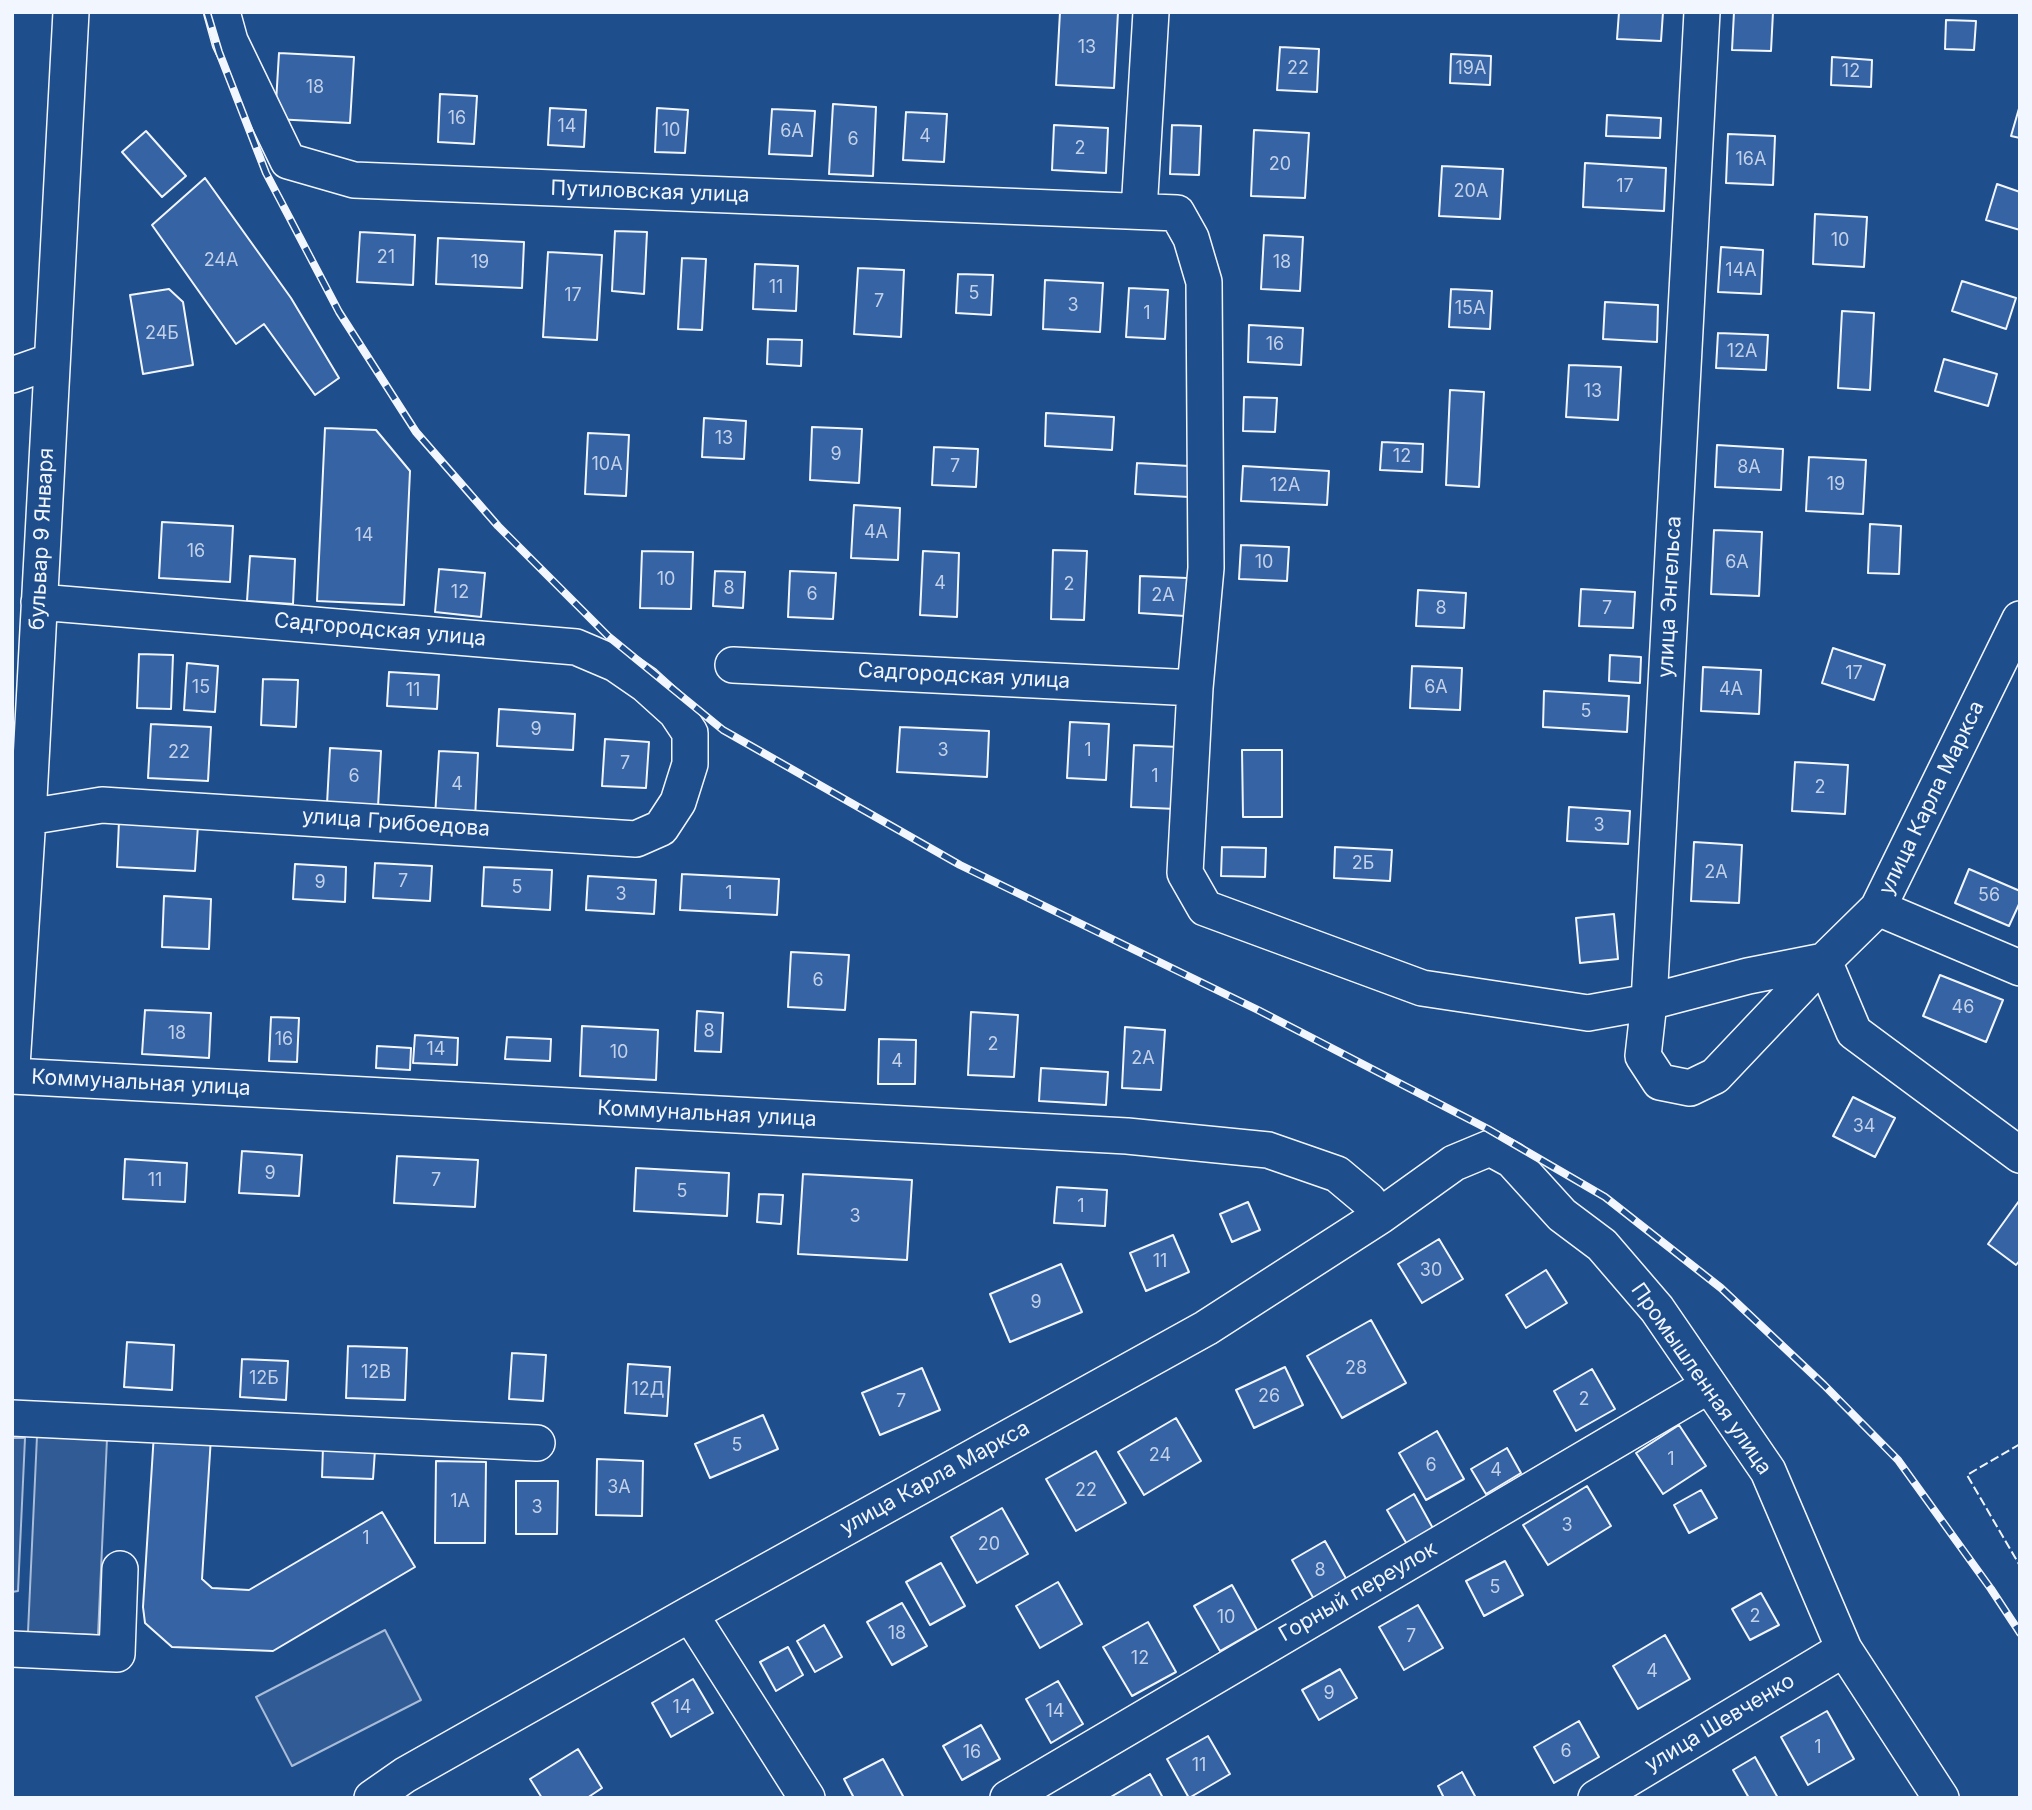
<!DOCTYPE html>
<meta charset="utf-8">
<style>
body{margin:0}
#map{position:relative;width:2032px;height:1810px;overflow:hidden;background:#1f4e8c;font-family:Inter,sans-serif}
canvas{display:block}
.frame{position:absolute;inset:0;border:14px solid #f2f6ff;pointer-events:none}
</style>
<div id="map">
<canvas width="2032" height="1810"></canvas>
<div class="frame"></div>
</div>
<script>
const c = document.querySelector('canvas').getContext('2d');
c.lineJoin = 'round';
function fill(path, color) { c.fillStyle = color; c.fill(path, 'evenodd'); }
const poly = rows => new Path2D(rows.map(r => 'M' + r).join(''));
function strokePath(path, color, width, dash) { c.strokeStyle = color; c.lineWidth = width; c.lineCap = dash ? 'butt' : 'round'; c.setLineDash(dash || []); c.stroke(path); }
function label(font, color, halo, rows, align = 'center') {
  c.font = font + ' Inter,sans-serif'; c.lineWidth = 5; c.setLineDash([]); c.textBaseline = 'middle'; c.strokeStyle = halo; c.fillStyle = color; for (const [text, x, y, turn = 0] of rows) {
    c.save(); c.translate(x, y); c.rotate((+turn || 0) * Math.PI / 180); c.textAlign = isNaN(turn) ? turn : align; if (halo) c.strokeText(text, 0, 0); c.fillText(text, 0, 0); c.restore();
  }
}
const parking = poly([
 [37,1436,107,1439,98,1635,28,1632,37,1436],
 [12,1438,25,1438,18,1591,12,1592,12,1438],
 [385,1630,421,1700,292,1766,256,1697,385,1630]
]);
fill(parking, '#305b95');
strokePath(parking, '#a8bbd7', 2);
const building = poly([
 [1060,12,1118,12,1114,88,1056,85,1060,12],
 [1619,12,1663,12,1661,41,1617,39,1619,12],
 [1734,12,1773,12,1771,51,1732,50,1734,12],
 [1946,20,1976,21,1974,50,1945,49,1946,20],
 [1280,47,1319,49,1317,92,1277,90,1280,47],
 [279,53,354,57,350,123,275,119,279,53],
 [1451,54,1491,56,1490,85,1450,83,1451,54],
 [1832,57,1872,60,1871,87,1831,85,1832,57],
 [440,94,477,96,474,144,438,142,440,94],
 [833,104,876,107,873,176,829,174,833,104],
 [2020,105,2020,138,2011,136,2020,105],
 [550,108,586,110,584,147,548,145,550,108],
 [657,108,688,110,685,153,655,152,657,108],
 [772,109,815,111,812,156,769,154,772,109],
 [906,112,947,114,944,162,903,160,906,112],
 [1607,115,1661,118,1660,138,1606,136,1607,115],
 [1054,125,1108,128,1106,173,1052,170,1054,125],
 [1172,125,1201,126,1199,175,1170,174,1172,125],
 [1254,130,1309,133,1305,198,1251,196,1254,130],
 [146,131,186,176,162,197,122,152,146,131],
 [1728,134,1775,136,1773,185,1726,183,1728,134],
 [1585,163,1666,168,1664,211,1583,207,1585,163],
 [1442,166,1503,169,1500,219,1439,216,1442,166],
 [205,178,291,298,339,378,315,395,264,324,236,344,152,225,205,178],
 [1997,184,2020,192,2020,230,1986,220,1997,184],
 [1815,214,1867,217,1864,267,1813,264,1815,214],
 [615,231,647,232,644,294,612,291,615,231],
 [360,232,415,235,413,285,357,282,360,232],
 [1264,235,1303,237,1300,291,1261,289,1264,235],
 [438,238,524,242,522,288,436,284,438,238],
 [1721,247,1763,250,1761,294,1718,292,1721,247],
 [548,252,602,255,597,340,543,337,548,252],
 [682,258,706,259,702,330,678,329,682,258],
 [755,264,798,266,796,311,753,309,755,264],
 [858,268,904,270,901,337,854,334,858,268],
 [958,274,993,275,991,315,956,313,958,274],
 [1045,280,1103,283,1100,332,1043,329,1045,280],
 [1962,281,2016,298,2006,329,1952,311,1962,281],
 [1129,288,1168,290,1165,339,1126,337,1129,288],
 [169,289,183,302,193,365,143,374,130,295,169,289],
 [1451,289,1492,291,1490,329,1449,327,1451,289],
 [1605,302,1658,305,1657,342,1603,339,1605,302],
 [1842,311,1874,313,1870,390,1838,388,1842,311],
 [1249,325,1303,328,1301,365,1248,362,1249,325],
 [1718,333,1768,335,1766,370,1716,368,1718,333],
 [768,339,802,340,801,366,767,364,768,339],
 [1944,359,1997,374,1988,406,1935,391,1944,359],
 [1569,365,1621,367,1618,420,1566,417,1569,365],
 [1450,390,1484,392,1479,487,1446,485,1450,390],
 [1244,397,1277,398,1275,432,1243,431,1244,397],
 [1046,413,1114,417,1112,450,1045,446,1046,413],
 [704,418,746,421,744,459,702,457,704,418],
 [812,427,862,429,859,483,810,480,812,427],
 [325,428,376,430,410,471,404,605,317,601,325,428],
 [588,433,629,435,626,496,585,494,588,433],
 [1382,442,1423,444,1422,472,1380,470,1382,442],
 [1717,445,1783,449,1781,490,1715,487,1717,445],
 [934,447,978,449,976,487,932,485,934,447],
 [1809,457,1866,460,1863,514,1806,511,1809,457],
 [1137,463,1190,466,1189,497,1135,494,1137,463],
 [1243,466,1329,471,1327,505,1241,501,1243,466],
 [854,505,900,508,898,560,851,558,854,505],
 [162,522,233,526,230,582,159,578,162,522],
 [1870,524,1901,526,1899,574,1868,573,1870,524],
 [1714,530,1762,532,1759,596,1711,594,1714,530],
 [1241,545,1289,547,1287,581,1239,579,1241,545],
 [1053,550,1087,551,1084,620,1051,619,1053,550],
 [642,551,693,552,691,609,640,608,642,551],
 [923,551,959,553,957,617,920,615,923,551],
 [250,556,295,559,293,604,247,601,250,556],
 [439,569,485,573,481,617,435,612,439,569],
 [715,571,745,572,743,608,713,606,715,571],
 [790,571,836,573,833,619,788,617,790,571],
 [1140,576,1187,578,1185,616,1139,613,1140,576],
 [1581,589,1635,592,1633,628,1579,626,1581,589],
 [1418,590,1466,593,1464,628,1416,626,1418,590],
 [1833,648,1885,665,1874,700,1822,683,1833,648],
 [139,654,173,655,171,709,137,708,139,654],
 [1610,655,1641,657,1640,683,1609,681,1610,655],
 [187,663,218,666,215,712,184,710,187,663],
 [1412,666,1462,668,1460,710,1410,708,1412,666],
 [1703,667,1761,670,1759,714,1701,711,1703,667],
 [389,672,439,675,437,709,387,706,389,672],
 [263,679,298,680,296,727,261,725,263,679],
 [1544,691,1629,696,1627,732,1543,727,1544,691],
 [499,709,575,714,573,750,497,746,499,709],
 [1070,722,1109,724,1106,780,1067,778,1070,722],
 [151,724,211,727,208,781,148,778,151,724],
 [900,727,989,731,987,777,897,772,900,727],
 [605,739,649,742,646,788,602,786,605,739],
 [1134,745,1179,747,1176,809,1131,807,1134,745],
 [330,748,381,751,378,807,327,804,330,748],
 [1242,750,1282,750,1282,817,1243,817,1242,750],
 [439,751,478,753,475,820,435,817,439,751],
 [1795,762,1848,765,1845,814,1792,811,1795,762],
 [1569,807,1630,811,1628,844,1567,841,1569,807],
 [119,821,198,825,195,871,117,867,119,821],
 [1694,842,1742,845,1739,903,1691,901,1694,842],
 [1222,847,1266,848,1265,877,1221,876,1222,847],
 [1335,847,1392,850,1390,881,1334,878,1335,847],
 [375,863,432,866,430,901,373,898,375,863],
 [295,864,346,867,345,902,293,899,295,864],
 [484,867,552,870,550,910,482,906,484,867],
 [1969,869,2020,891,2020,902,2009,926,1955,903,1969,869],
 [682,874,779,879,777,915,680,910,682,874],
 [588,876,656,880,654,914,586,910,588,876],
 [164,896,211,899,209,949,162,947,164,896],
 [1614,914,1618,959,1580,963,1576,918,1614,914],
 [791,952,849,955,845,1010,788,1007,791,952],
 [1940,975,2003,1000,1986,1042,1923,1016,1940,975],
 [145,1010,211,1013,209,1058,142,1054,145,1010],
 [697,1011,723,1013,721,1052,695,1051,697,1011],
 [971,1012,1018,1015,1014,1077,968,1075,971,1012],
 [271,1017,299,1018,297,1062,269,1061,271,1017],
 [582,1026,658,1030,656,1080,580,1076,582,1026],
 [1125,1027,1165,1030,1161,1090,1122,1088,1125,1027],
 [415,1035,458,1038,457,1065,413,1063,415,1035],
 [507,1037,551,1039,550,1061,505,1059,507,1037],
 [879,1039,916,1040,915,1084,878,1084,879,1039],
 [377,1046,411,1048,410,1070,376,1068,377,1046],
 [1041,1068,1108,1072,1106,1105,1039,1101,1041,1068],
 [1853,1097,1895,1118,1875,1157,1833,1136,1853,1097],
 [242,1151,302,1155,299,1196,239,1193,242,1151],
 [397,1156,478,1160,475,1207,394,1203,397,1156],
 [125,1159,187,1163,185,1202,123,1199,125,1159],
 [636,1168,729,1173,727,1216,634,1211,636,1168],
 [803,1174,912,1180,907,1260,798,1254,803,1174],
 [1057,1187,1107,1190,1105,1226,1054,1223,1057,1187],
 [759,1194,783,1195,781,1224,757,1222,759,1194],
 [2019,1201,2020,1260,2016,1265,1988,1244,2019,1201],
 [1248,1202,1260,1230,1232,1242,1220,1214,1248,1202],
 [1173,1235,1189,1272,1146,1291,1130,1253,1173,1235],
 [1439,1239,1463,1279,1422,1303,1398,1264,1439,1239],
 [1061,1264,1082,1312,1010,1342,990,1294,1061,1264],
 [1546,1270,1567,1303,1526,1328,1506,1295,1546,1270],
 [1371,1320,1406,1383,1342,1418,1307,1356,1371,1320],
 [127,1342,174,1345,172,1390,124,1387,127,1342],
 [348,1346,407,1348,405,1400,346,1398,348,1346],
 [512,1353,546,1355,543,1401,509,1399,512,1353],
 [242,1359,288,1361,286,1400,240,1397,242,1359],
 [628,1364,670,1367,667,1416,625,1413,628,1364],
 [1285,1367,1303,1405,1254,1428,1236,1390,1285,1367],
 [922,1368,940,1410,880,1435,862,1393,922,1368],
 [1592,1369,1615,1409,1576,1431,1554,1391,1592,1369],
 [763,1415,778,1449,710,1478,695,1444,763,1415],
 [1176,1418,1201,1461,1144,1495,1118,1452,1176,1418],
 [1679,1425,1706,1466,1663,1494,1636,1453,1679,1425],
 [1437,1431,1464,1479,1426,1500,1399,1453,1437,1431],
 [154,1433,211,1437,202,1579,212,1588,249,1590,382,1512,415,1567,273,1651,172,1647,145,1623,143,1607,154,1433],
 [323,1447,375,1450,373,1479,322,1477,323,1447],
 [1507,1448,1521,1473,1486,1494,1471,1469,1507,1448],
 [1096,1451,1126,1503,1076,1531,1046,1479,1096,1451],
 [597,1459,643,1461,642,1516,596,1515,597,1459],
 [436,1461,486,1462,485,1543,435,1543,436,1461],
 [516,1481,558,1481,557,1534,516,1534,516,1481],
 [1587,1486,1611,1526,1548,1565,1523,1525,1587,1486],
 [1701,1490,1717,1518,1689,1533,1674,1505,1701,1490],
 [1414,1494,1435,1532,1408,1546,1387,1510,1414,1494],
 [1002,1508,1028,1554,977,1583,951,1537,1002,1508],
 [1325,1541,1348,1582,1315,1601,1292,1560,1325,1541],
 [1505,1561,1523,1595,1484,1616,1466,1581,1505,1561],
 [941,1563,965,1606,930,1625,906,1582,941,1563],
 [1058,1582,1082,1624,1040,1648,1016,1606,1058,1582],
 [1232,1585,1257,1630,1220,1651,1194,1606,1232,1585],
 [1761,1593,1779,1625,1750,1640,1732,1609,1761,1593],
 [902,1603,927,1646,892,1665,867,1622,902,1603],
 [1418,1605,1443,1648,1404,1670,1379,1627,1418,1605],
 [1148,1622,1176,1672,1132,1696,1103,1647,1148,1622],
 [824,1625,842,1657,815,1672,797,1641,824,1625],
 [1665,1635,1690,1679,1638,1709,1613,1666,1665,1635],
 [788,1647,803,1675,776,1691,760,1662,788,1647],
 [1340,1669,1357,1698,1319,1720,1302,1690,1340,1669],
 [693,1679,713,1713,671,1737,652,1703,693,1679],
 [1058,1681,1083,1724,1051,1743,1026,1699,1058,1681],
 [1827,1711,1854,1759,1808,1785,1781,1737,1827,1711],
 [1579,1721,1599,1757,1554,1783,1534,1747,1579,1721],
 [981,1725,1000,1759,962,1780,943,1746,981,1725],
 [1208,1736,1230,1774,1189,1798,1167,1759,1208,1736],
 [578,1749,602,1788,587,1798,542,1798,530,1779,578,1749],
 [1755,1757,1778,1798,1749,1798,1733,1770,1755,1757],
 [883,1759,904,1798,854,1798,844,1779,883,1759],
 [1462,1772,1476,1798,1444,1798,1438,1786,1462,1772],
 [1150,1774,1163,1798,1109,1798,1150,1774]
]);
fill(building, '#3563a3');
strokePath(building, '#f2f6ff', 2);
const minor = poly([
 [222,12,230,41,288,161,354,180,1177,213,1191,238,1204,282,1206,568,1195,688,1185,873,1205,908,1422,988,1588,1013,1649,1002,1643,1056,1660,1082,1690,1088,1715,1076,1824,961,1878,908,2020,619],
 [1702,12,1649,1002,1748,976,1824,961],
 [1139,211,1151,12],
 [12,375,52,361],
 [733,665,1195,688],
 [12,823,28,817,102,805,636,839,661,828,678,802,690,764,690,733,676,712,645,684,616,664,576,647,39,602],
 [1878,908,2020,968],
 [1824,961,1854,1032,2020,1155],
 [12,1066,28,817,71,12],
 [12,1076,1127,1136,1268,1150,1337,1174,1368,1200,1380,1216],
 [12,1418,537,1443],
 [690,1614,807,1798],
 [12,1649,117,1654,120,1569],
 [372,1798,405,1775,690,1614,1206,1328,1380,1216,1454,1163,1490,1148,1512,1160,1562,1215,1602,1245,1657,1309,1768,1471,1844,1649,1941,1798],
 [1008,1798,1708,1386],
 [1596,1798,1844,1649]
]);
strokePath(minor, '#f2f6ff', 38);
strokePath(minor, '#1f4e8c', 35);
const rail = poly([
 [207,12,219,52,266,173,339,312,416,432,498,526,608,636,723,730,960,865,1258,1010,1488,1129,1605,1197,1721,1288,1824,1385,1898,1460,1991,1589,2020,1633]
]);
strokePath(rail, '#f2f6ff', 8);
strokePath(rail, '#1f4e8c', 5, [16]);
strokePath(poly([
 [2020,1444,1967,1475,2020,1566]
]), '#f2f6ff', 2, [9, 3.5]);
label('18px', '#c3d1e8', null, [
 ["13",1087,48],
 ["22",1298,69],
 ["19А",1471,69],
 ["12",1851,72],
 ["18",315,88],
 ["16",457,119],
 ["14",567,127],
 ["10",671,131],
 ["6А",792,132],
 ["4",925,137],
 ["6",853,140],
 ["2",1080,149],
 ["16А",1751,160],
 ["20",1280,165],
 ["17",1625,187],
 ["20А",1471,192],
 ["10",1840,241],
 ["21",386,258],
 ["24А",221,261],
 ["19",480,263],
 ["18",1282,263],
 ["14А",1741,271],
 ["11",776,288],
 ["5",974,294],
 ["17",573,296],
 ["7",879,302],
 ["3",1073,306],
 ["15А",1470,309],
 ["1",1147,314],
 ["24Б",162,334],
 ["16",1275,345],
 ["12А",1742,352],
 ["13",1593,392],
 ["13",724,439],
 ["9",836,455],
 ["12",1402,457],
 ["10А",607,465],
 ["7",955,467],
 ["8А",1749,468],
 ["19",1836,485],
 ["12А",1285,486],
 ["4А",876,533],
 ["14",364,536],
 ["16",196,552],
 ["10",1264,563],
 ["6А",1737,563],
 ["10",666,580],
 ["4",940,584],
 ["2",1069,585],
 ["8",729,589],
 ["12",460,593],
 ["6",812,595],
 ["2А",1163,596],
 ["8",1441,609],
 ["7",1607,609],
 ["17",1854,674],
 ["15",201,688],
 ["6А",1436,688],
 ["4А",1731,690],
 ["11",413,691],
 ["5",1586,712],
 ["9",536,730],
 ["3",943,751],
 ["1",1088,751],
 ["22",179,753],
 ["7",625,764],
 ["6",354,777],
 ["1",1155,777],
 ["4",457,785],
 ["2",1820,788],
 ["3",1599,826],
 ["2Б",1363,864],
 ["2А",1716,873],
 ["7",403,882],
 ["9",320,883],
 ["5",517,888],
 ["1",729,894],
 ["3",621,895],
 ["56",1989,896],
 ["6",818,981],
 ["46",1963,1008],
 ["8",709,1032],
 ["18",177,1034],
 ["16",284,1040],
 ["2",993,1045],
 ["14",436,1050],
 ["10",619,1053],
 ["2А",1143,1059],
 ["4",897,1062],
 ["34",1864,1127],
 ["9",270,1174],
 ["11",155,1181],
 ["7",436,1181],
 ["5",682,1192],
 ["1",1081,1207],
 ["3",855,1217],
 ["11",1160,1262],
 ["30",1431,1271],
 ["9",1036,1303],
 ["28",1356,1369],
 ["12В",376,1373],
 ["12Б",264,1379],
 ["12Д",648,1390],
 ["26",1269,1397],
 ["2",1584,1400],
 ["7",901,1402],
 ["5",737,1446],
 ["24",1160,1456],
 ["1",1671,1460],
 ["6",1431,1466],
 ["4",1496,1471],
 ["3А",619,1488],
 ["22",1086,1491],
 ["1А",460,1502],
 ["3",537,1508],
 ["3",1567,1526],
 ["1",366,1539],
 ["20",989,1545],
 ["8",1320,1571],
 ["5",1495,1588],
 ["2",1755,1617],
 ["10",1226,1618],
 ["18",897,1634],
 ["7",1411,1637],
 ["12",1140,1659],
 ["4",1652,1672],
 ["9",1329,1694],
 ["14",682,1708],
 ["14",1055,1712],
 ["1",1818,1748],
 ["6",1566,1752],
 ["16",972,1753],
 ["11",1199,1766]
]);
label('21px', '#f2f6ff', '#1f4e8c', [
 ["Путиловская улица",650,192,2],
 ["бульвар 9 Января",42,539,-87],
 ["улица Энгельса",1670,597,-87],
 ["Садгородская улица",380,630,5],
 ["Садгородская улица",964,676,3],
 ["улица Карла Маркса",1932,798,-64],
 ["улица Грибоедова",396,823,4],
 ["Коммунальная улица",141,1083,3],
 ["Коммунальная улица",707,1114,3],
 ["Промышленная улица",1701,1379,55],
 ["улица Карла Маркса",935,1478,-29],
 ["Горный переулок",1358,1592,-30],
 ["улица Шевченко",1720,1723,-31]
]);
</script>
